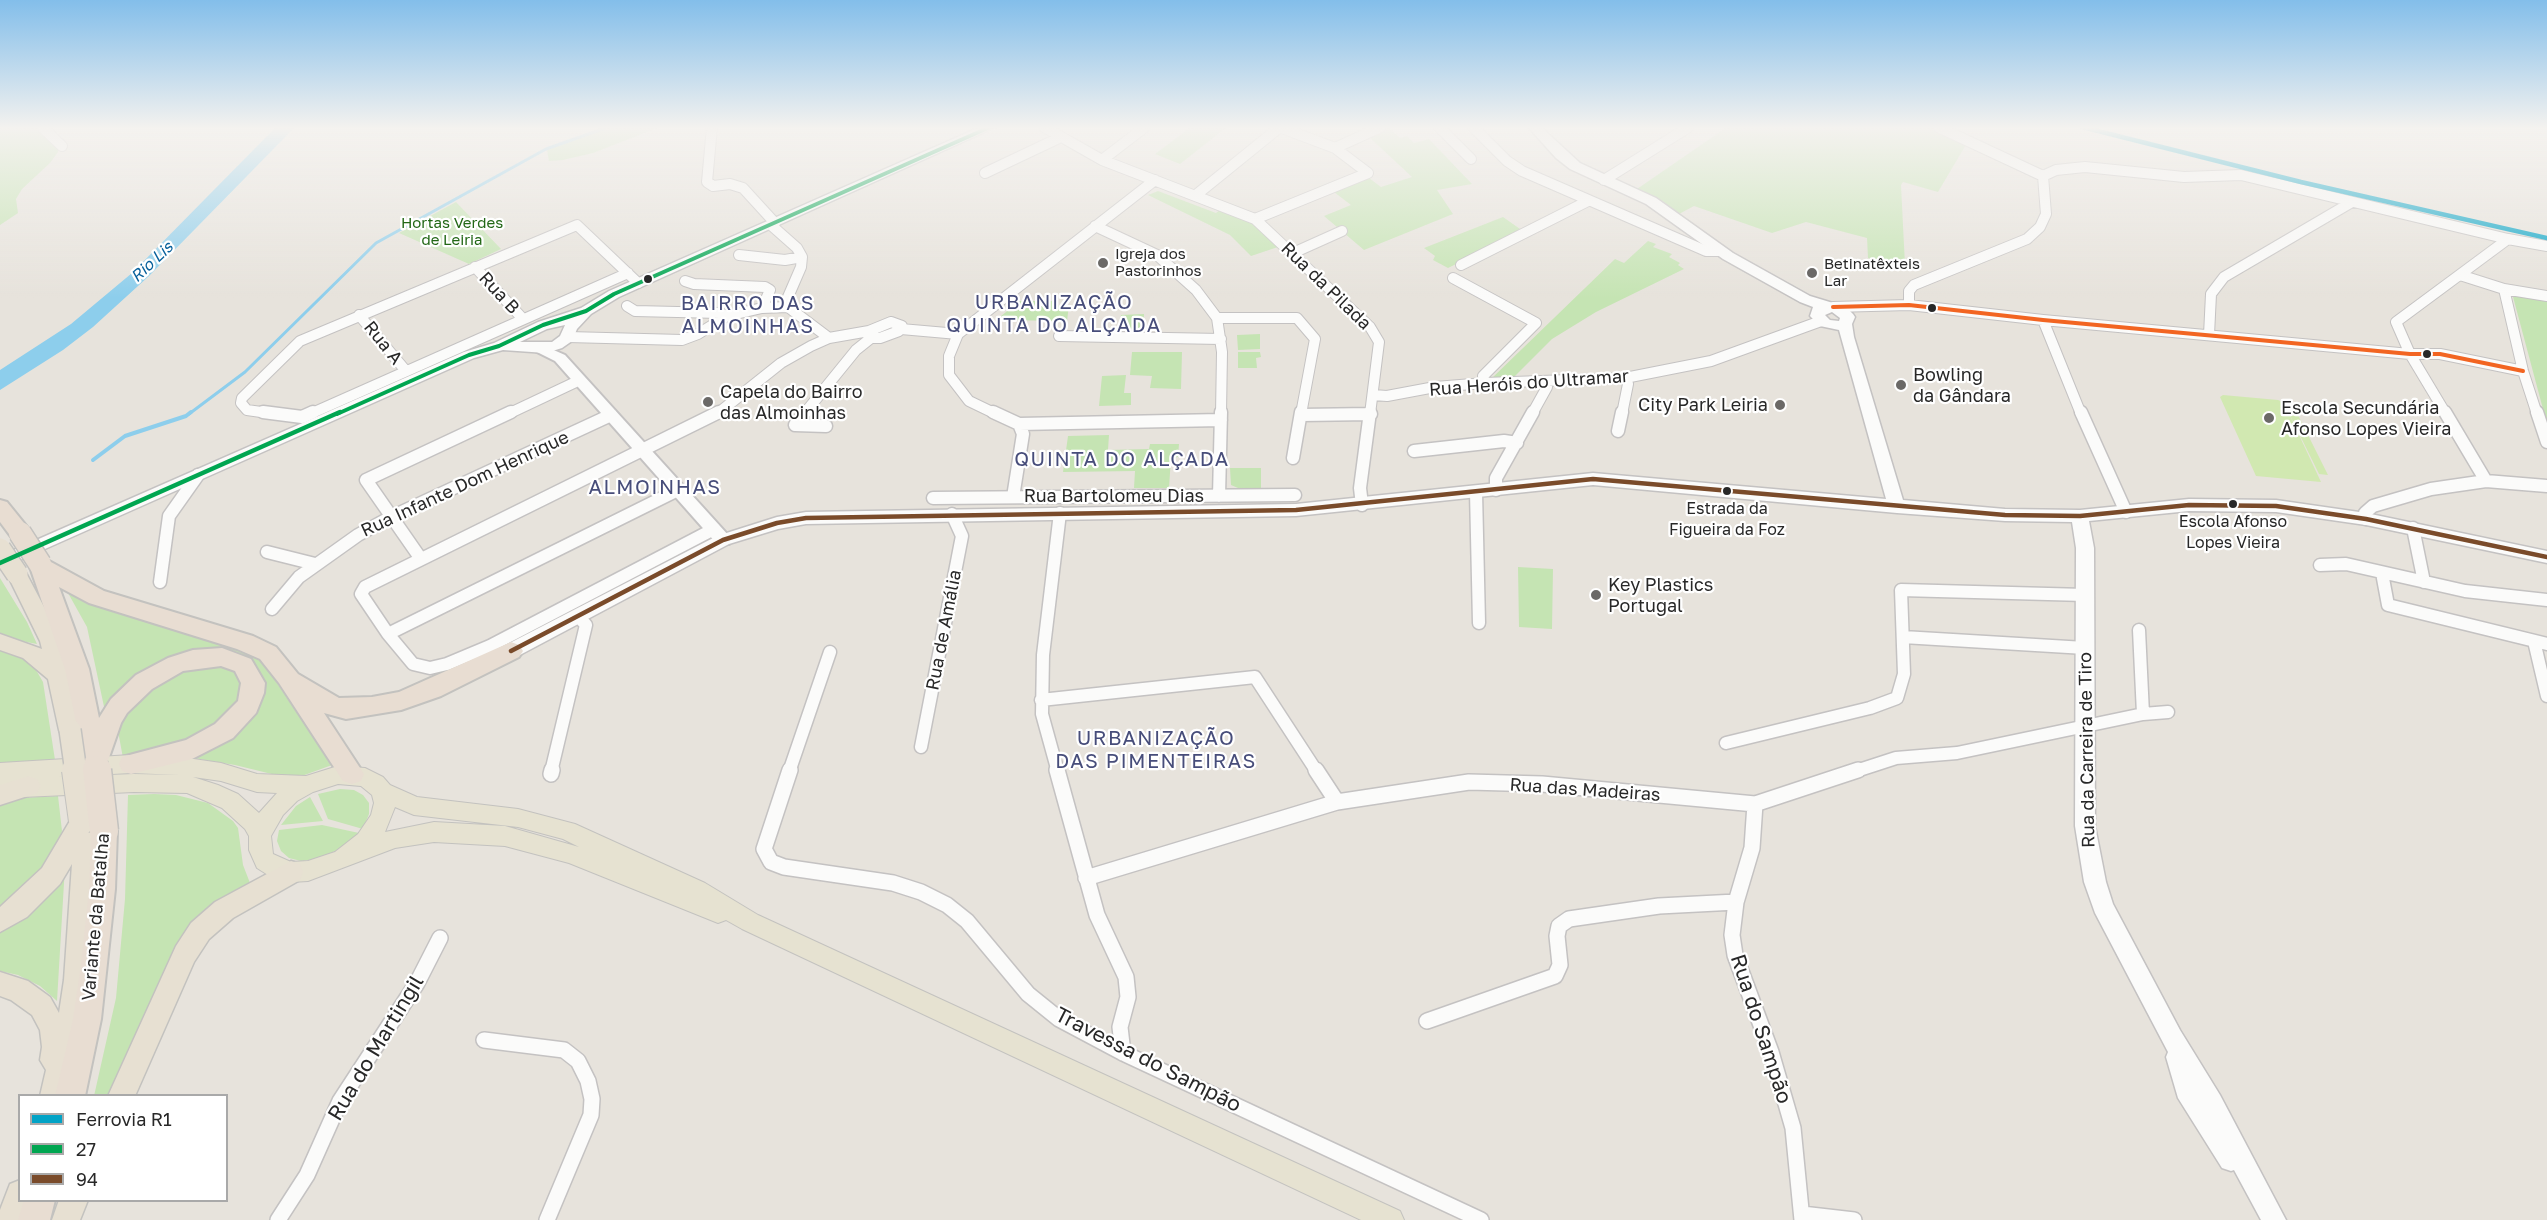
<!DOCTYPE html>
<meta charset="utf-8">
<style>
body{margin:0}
#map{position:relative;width:2547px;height:1220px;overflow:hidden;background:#e7e3dc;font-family:"Golos Text",sans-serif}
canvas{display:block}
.legend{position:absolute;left:18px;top:1094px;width:210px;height:108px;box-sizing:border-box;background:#fff;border:2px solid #a9a9a9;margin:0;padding:8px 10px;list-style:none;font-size:18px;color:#282828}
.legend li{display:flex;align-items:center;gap:12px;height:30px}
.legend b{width:30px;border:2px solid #a9a9a9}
</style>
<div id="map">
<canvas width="2547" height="1220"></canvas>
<ul class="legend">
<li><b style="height:8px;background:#02a3c6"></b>Ferrovia R1</li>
<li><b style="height:8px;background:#00a651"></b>27</li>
<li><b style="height:8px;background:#7a4b2a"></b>94</li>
</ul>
</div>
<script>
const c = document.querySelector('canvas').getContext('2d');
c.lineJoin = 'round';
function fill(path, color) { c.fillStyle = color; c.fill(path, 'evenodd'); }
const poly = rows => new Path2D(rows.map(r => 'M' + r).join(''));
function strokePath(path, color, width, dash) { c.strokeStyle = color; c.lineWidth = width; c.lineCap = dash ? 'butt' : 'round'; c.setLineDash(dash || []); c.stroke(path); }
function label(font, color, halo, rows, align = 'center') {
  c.font = font + ' "Golos Text",sans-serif'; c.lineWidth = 4.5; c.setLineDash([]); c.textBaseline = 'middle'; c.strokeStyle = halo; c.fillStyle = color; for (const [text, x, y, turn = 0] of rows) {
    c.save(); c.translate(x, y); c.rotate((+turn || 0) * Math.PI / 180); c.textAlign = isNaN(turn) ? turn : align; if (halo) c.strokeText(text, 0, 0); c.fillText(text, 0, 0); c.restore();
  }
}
fill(poly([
 [0,127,34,127,58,146,58,152,50,163,22,189,16,199,18,213,0,225],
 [611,127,660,127,593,153,563,160,549,161,547,150],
 [1191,127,1227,127,1180,164,1155,154],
 [1388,127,1400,138,1407,136,1414,143,1429,139,1472,184,1437,190,1453,214,1364,250,1324,216,1351,205,1334,192,1369,178,1381,187,1412,177,1367,135],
 [1727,127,1933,127,1967,143,1938,192,1903,182,1901,185,1905,265,1868,258,1867,238,1806,222,1772,233,1694,206,1679,214,1637,189],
 [1158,191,1216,213,1221,209,1249,221,1278,247,1251,256,1230,235,1148,195],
 [456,202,501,249,469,264,399,233],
 [1503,217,1523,231,1448,268,1433,260,1435,256,1424,248],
 [1648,241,1656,244,1653,247,1672,254,1669,257,1680,263,1678,265,1684,269,1596,312,1552,339,1512,379,1492,378,1615,259,1624,263],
 [2512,293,2547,299,2547,424],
 [1020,301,1054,301,1055,306,1069,305,1067,321,996,320],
 [1144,314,1143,328,1120,329,1121,315],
 [1260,334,1260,349,1238,350,1237,335],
 [1132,352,1182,352,1181,389,1150,388,1152,376,1130,375],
 [1238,352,1260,352,1261,357,1256,358,1257,368,1238,368],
 [1126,375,1124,393,1131,393,1131,405,1099,406,1102,376],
 [1109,435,1108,450,1149,449,1150,444,1179,444,1178,457,1171,458,1169,488,1134,488,1135,471,1063,472,1068,436],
 [1230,468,1261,468,1261,489,1238,488,1231,485],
 [1518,567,1553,569,1552,629,1519,627],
 [0,578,27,622,37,644,0,637],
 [68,593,116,610,237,646,261,659,332,765,299,777,284,777,235,765,187,757,262,683,209,651,106,716,87,627],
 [0,650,19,653,32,663,43,682,55,760,0,767],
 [207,665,222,667,236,673,241,682,242,695,234,710,207,736,123,758,118,731,122,718,143,691,185,669],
 [340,789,354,790,363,795,369,803,369,814,363,829,328,819,318,794],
 [154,794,176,795,208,803,233,821,238,828,243,865,250,883,221,901,110,1095,94,1096,116,998,125,899,128,795],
 [58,796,62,831,56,856,0,914,0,802,19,798],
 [310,797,323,821,281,825,296,806],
 [322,825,359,833,345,847,316,859,301,861,289,858,281,851,277,841,279,830],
 [65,866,57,1001,40,986,18,975,0,971,0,928]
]), '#c5e4b3');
fill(poly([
 [2223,395,2278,400,2283,402,2282,399,2290,399,2328,475,2319,474,2285,405,2321,482,2256,476,2220,397]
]), '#d1e8b1');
fill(poly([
 [276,127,295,127,149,276,93,327,63,350,0,390,0,370,71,324,132,273]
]), '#8dceec');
strokePath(poly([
 [189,414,245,372,376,243,546,149,608,127]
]), '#8dceec', 3);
strokePath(poly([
 [93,460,125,436,186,416,191,412]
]), '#8dceec', 4);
const minorFar2 = poly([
 [42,127,62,146],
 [712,127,707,182,713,186,730,184,743,188,775,223],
 [1044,127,1102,160,1255,219,1370,327,1379,342,1370,414],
 [1279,127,1335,148],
 [1439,127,1471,159],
 [1473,127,1507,161,1522,171,1706,251,1719,251],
 [1102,160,1145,127],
 [985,173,1061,137],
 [2043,176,2056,170,2085,167,2184,177,2241,175,2508,239,2547,246],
 [1604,180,1689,127],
 [1196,195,1280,127],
 [1255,219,1368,173,1335,148,1381,127],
 [771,225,797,248,802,257,801,267,788,297,788,307,829,338],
 [1095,226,1157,255,1196,290,1217,318,1222,352,1221,414],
 [1293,253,1342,231],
 [739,255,785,260,802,257],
 [1461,265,1588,201],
 [475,267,523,319],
 [2460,275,2504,289],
 [1453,278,1536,323,1483,376,1485,383],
 [685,281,694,284,765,287,770,290,762,308],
 [1909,305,1909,291,1914,285,2027,239,2040,227,2046,214,2043,176,1938,127],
 [627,306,635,311,720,313,727,316],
 [1833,307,1909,305,2043,320,2410,354,2440,354,2523,371],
 [359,315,406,371],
 [1217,318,1297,318,1315,339,1301,414],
 [2043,320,2081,414],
 [891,322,902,326,899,331,880,338,871,338,868,334,869,331,891,322],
 [901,329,958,334],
 [2209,335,2211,294,2224,277,2352,202],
 [1059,336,1221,339],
 [568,337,682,340,698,334,727,316,762,308,788,307],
 [1373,395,1387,396,1435,387,1485,383,1625,378,1711,361,1821,321],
 [275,414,247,410,241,403,242,398,300,341,577,225,638,283],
 [310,414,628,273],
 [508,414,580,380],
 [717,414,781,363,811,346,829,338,869,331],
 [804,414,856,350,871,338],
 [996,414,969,401,949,375,949,356,958,334,1155,180],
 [1532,414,1547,387,1546,382],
 [1622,414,1628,384,1625,378],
 [2446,414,2410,354,2396,322,2508,239],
 [2537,414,2523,371,2504,289,2547,296]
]);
const minorFar1 = poly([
 [263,412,302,417],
 [805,412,795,425,826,426],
 [993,412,1019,424,1221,420],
 [2081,412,2126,512],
 [2445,412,2486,481],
 [2537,412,2547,442],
 [1301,415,1371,414],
 [302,417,313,412],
 [1618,431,1622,412],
 [1414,451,1504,441,1517,443],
 [1293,458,1301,412],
 [1496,490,1496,478,1533,412],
 [1476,492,1479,623],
 [1219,496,1221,412],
 [1013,497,1023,434,1019,424],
 [933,498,1295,495],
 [1362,505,1360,488,1370,412],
 [2366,519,2365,513,2373,506,2431,489,2486,481,2547,486],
 [2413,528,2424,582],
 [714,529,490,646,447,664,430,668,413,664,388,634,361,594,365,587,719,412],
 [267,552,315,564],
 [421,559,366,480,511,412],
 [2320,565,2346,564,2465,591,2547,600],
 [2382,573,2388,605,2547,644],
 [160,582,169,516,198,475],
 [272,609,299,577,358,535,391,517,611,415],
 [388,634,678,490],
 [1903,637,2085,648],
 [2534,641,2547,696],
 [1041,700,1255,677,1317,772],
 [2143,714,2168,712],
 [1726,743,1870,708,1897,698,1904,674,1901,590,2085,595],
 [921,747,962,536,952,514],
 [551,772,586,625,578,616],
 [789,772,830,652],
 [1058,772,1042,714,1043,655,1060,513],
 [1853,772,1896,758,1957,753,2143,714,2139,630]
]);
const minor = poly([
 [790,770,764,849,771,862,784,867,893,883,921,892,947,905,967,921,1028,994,1059,1019,1123,1053,1481,1220],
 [1057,770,1097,915,1126,977,1128,997,1120,1027,1123,1053],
 [1316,770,1337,802],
 [551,774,552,770],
 [1755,804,1752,848,1736,902,1732,935,1735,955,1771,1052,1793,1128,1802,1220],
 [1086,878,1337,802,1469,782,1542,784,1755,804,1858,770],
 [1427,1021,1555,976,1560,965,1557,936,1559,926,1569,919,1659,906,1736,902],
 [484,1040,564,1050,578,1061,588,1081,592,1099,591,1115,547,1220],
 [1802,1214,1854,1220],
 [278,1220,307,1175,340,1101,417,983,440,938]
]);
const tertiary = poly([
 [540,344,565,355,729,536,731,540,729,544,717,544,555,361,535,351,533,348,540,344]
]);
const secondary = poly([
 [980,127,996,127,619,297,591,314,577,329,572,341,562,348,546,353,503,350,474,358,0,569,0,556,464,352,494,343,538,322,581,308,609,291,980,127],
 [565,325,560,336,552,342,520,342,547,329,565,325],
 [1528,127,1541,127,1580,163,1656,198,1733,253,1810,296,1846,307,1853,314,1855,317,1852,324,1854,337,1903,500,2005,509,2080,510,2189,499,2276,500,2366,513,2547,551,2547,563,2366,525,2276,512,2189,511,2089,521,2094,548,2095,826,2106,882,2113,904,2180,1030,2220,1095,2286,1220,2261,1220,2234,1170,2231,1171,2222,1168,2178,1098,2166,1057,2168,1052,2095,913,2084,882,2075,826,2076,548,2072,522,2005,521,1897,513,1593,485,1296,516,806,524,778,529,729,544,518,656,511,658,504,656,502,651,504,646,717,536,777,517,806,512,1296,504,1593,473,1886,499,1839,330,1820,326,1810,316,1813,307,1800,302,1723,259,1646,204,1570,169,1556,158,1528,127],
 [1832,312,1840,318,1839,321,1830,320,1825,315,1832,312]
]);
const primary = poly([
 [131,755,180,757,221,763,257,774,306,776,338,766,365,768,383,777,390,785,417,797,518,809,575,824,705,883,758,915,1400,1211,1404,1220,1361,1220,742,929,726,920,718,923,569,863,505,846,434,842,395,848,308,881,291,882,268,875,257,868,249,850,249,836,245,829,222,808,187,793,134,792,0,798,0,763,131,755],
 [131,773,180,775,134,774,57,777,131,773],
 [193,777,221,781,257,792,277,793,259,813,238,794,218,785,193,777],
 [338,784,361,786,372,795,374,803,371,815,358,834,335,852,308,861,291,862,273,854,271,836,283,815,297,801,313,792,338,784],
 [395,807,414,815,518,827,563,839,579,847,505,826,434,822,385,832,395,807]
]);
const trunk = poly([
 [17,566,24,569,62,641,81,730,78,736,70,739,62,736,59,730,48,679,23,658,0,650,0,634,42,649,40,641,7,574,10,569,17,566],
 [29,776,37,779,41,786,37,793,0,805,0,785,29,776],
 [82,811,90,814,94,821,97,878,90,980,83,1025,68,1096,40,1096,46,1070,40,1060,42,1047,40,1030,32,1015,11,1000,0,996,0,972,28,981,50,997,59,1013,64,980,72,864,60,884,27,917,0,932,0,907,42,868,74,814,82,811],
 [291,861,300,864,303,872,300,880,233,918,209,939,194,962,135,1096,108,1096,176,946,191,923,215,902,291,861],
 [20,1180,20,1200,32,1200,25,1220,0,1220,0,1210,10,1184,20,1180],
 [59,1200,88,1200,80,1220,52,1220,59,1200]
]);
const motorway = poly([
 [0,500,7,502,28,528,31,533,28,538,20,541,12,538,0,522,0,500],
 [40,556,104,591,253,636,276,647,298,674,339,698,372,697,399,692,511,642,519,645,523,651,519,657,441,696,401,710,346,719,324,713,364,774,361,781,352,784,343,781,279,683,260,659,237,649,89,603,59,587,89,669,99,718,111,699,136,675,168,658,193,650,222,648,251,659,265,683,264,693,256,713,233,738,192,759,131,774,122,771,119,764,122,757,186,740,215,724,238,701,241,683,235,671,221,666,183,671,152,689,127,713,121,723,105,769,96,772,87,769,84,762,65,669,29,564,32,558,40,556],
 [104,820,113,823,117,831,115,889,101,1019,85,1096,55,1096,73,1019,81,964,89,889,91,831,95,823,104,820],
 [24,1200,55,1200,50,1220,18,1220,24,1200]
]);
strokePath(minorFar2, '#c4c2c2', 12);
strokePath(minorFar1, '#c4c2c2', 15);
strokePath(minor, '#c4c2c2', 18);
strokePath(tertiary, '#c4c2c2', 4);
strokePath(secondary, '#c4c2c2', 3);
strokePath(primary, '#c3c2bf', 2);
strokePath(trunk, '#c3c2bf', 3);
strokePath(motorway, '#c3c2bf', 4);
strokePath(minorFar2, '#fbfbfa', 10);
strokePath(minorFar1, '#fbfbfa', 12);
strokePath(minor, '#fbfbfa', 15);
fill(tertiary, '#fbfbfa');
fill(secondary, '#fbfbfa');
fill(primary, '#e6e2d1');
fill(trunk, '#e7e0d2');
fill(motorway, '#e8ddd2');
const trunkBridgeFar1 = poly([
 [0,549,17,574],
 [70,730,76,772]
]);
const trunkBridge = poly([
 [75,770,82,821]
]);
const motorwayBridgeFar1 = poly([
 [20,533,40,564],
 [96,762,97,772]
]);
const motorwayBridge = poly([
 [97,770,104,831]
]);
strokePath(trunkBridgeFar1, '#c3c2bf', 24, []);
strokePath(trunkBridge, '#c3c2bf', 28, []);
strokePath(motorwayBridgeFar1, '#c3c2bf', 25, []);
strokePath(motorwayBridge, '#c3c2bf', 31, []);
strokePath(trunkBridgeFar1, '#e7e0d2', 21);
strokePath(trunkBridge, '#e7e0d2', 26);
strokePath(motorwayBridgeFar1, '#e8ddd2', 22);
strokePath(motorwayBridge, '#e8ddd2', 28);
strokePath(poly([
 [337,414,469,355,499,346,543,325,586,311,614,294,990,127]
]), '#00a651', 4);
strokePath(poly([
 [0,563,340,412]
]), '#00a651', 4.5);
strokePath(poly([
 [511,651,723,540,777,523,806,518,1296,510,1593,479,2005,515,2080,516,2189,505,2276,506,2366,519,2547,557]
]), '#7a4b2a', 4.5);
strokePath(poly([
 [1833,307,1909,305,2043,320,2410,354,2440,354,2523,371]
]), '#f26522', 4);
strokePath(poly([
 [2082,127,2301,182,2547,238]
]), '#02a3c6', 4.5);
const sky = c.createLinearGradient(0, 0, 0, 298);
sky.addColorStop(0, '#83beea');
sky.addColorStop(0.43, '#f4f2ef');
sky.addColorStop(1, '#f4f2ef00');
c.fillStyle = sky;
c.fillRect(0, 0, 2547, 298);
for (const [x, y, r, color] of [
 [1103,263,6,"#6b6967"],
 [1812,273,6,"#6b6967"],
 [648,279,5,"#282828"],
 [1932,308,5,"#282828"],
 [2427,354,5,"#282828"],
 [1901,385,6,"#6b6967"],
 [708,402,6,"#6b6967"],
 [1780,405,6,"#6b6967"],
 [2269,418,6,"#6b6967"],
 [1727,491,5,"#282828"],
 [2233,504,5,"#282828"],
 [1596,595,6,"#6b6967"]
]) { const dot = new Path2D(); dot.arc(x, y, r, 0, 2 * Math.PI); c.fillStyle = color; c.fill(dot); strokePath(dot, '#fff', 2); }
label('15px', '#226716', '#fff', [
 ["Hortas Verdes",452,223],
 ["de Leiria",452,240]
]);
label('15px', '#282828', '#fff', [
 ["Igreja dos",1115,254],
 ["Pastorinhos",1115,271],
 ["Betinatêxteis",1824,264],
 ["Lar",1824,281]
], 'left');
label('italic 16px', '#08619c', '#fff', [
 ["Rio Lis",152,262,-43]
]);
label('16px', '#282828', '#fff', [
 ["Estrada da",1727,509],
 ["Figueira da Foz",1727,530],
 ["Escola Afonso",2233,522],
 ["Lopes Vieira",2233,543]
]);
label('18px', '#282828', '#fff', [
 ["Rua da Pilada",1326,286,44],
 ["Rua B",499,293,47],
 ["Rua A",383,343,51],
 ["Rua Heróis do Ultramar",1529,383,-4],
 ["Rua Infante Dom Henrique",465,484,-25],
 ["Rua Bartolomeu Dias",1114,496],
 ["Rua de Amália",944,630,-79],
 ["Rua da Carreira de Tiro",2087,750,-91],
 ["Rua das Madeiras",1585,790,4],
 ["Variante da Batalha",96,917,-85]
]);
label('18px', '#282828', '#fff', [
 ["Bowling",1913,375],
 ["da Gândara",1913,396],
 ["Capela do Bairro",720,392],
 ["das Almoinhas",720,413],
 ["City Park Leiria",1768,405,"right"],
 ["Escola Secundária",2281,408],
 ["Afonso Lopes Vieira",2281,429],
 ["Key Plastics",1608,585],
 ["Portugal",1608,606]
], 'left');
c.letterSpacing = '1.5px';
label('20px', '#474d7a', '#fff', [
 ["URBANIZAÇÃO",1054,303],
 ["QUINTA DO ALÇADA",1054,326],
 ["BAIRRO DAS",748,304],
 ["ALMOINHAS",748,327],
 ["QUINTA DO ALÇADA",1122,460],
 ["ALMOINHAS",655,488],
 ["URBANIZAÇÃO",1156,739],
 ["DAS PIMENTEIRAS",1156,762]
]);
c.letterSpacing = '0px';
label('21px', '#282828', '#fff', [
 ["Rua do Sampão",1761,1029,72],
 ["Rua do Martingil",376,1048,-59],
 ["Travessa do Sampão",1148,1060,27]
]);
</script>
